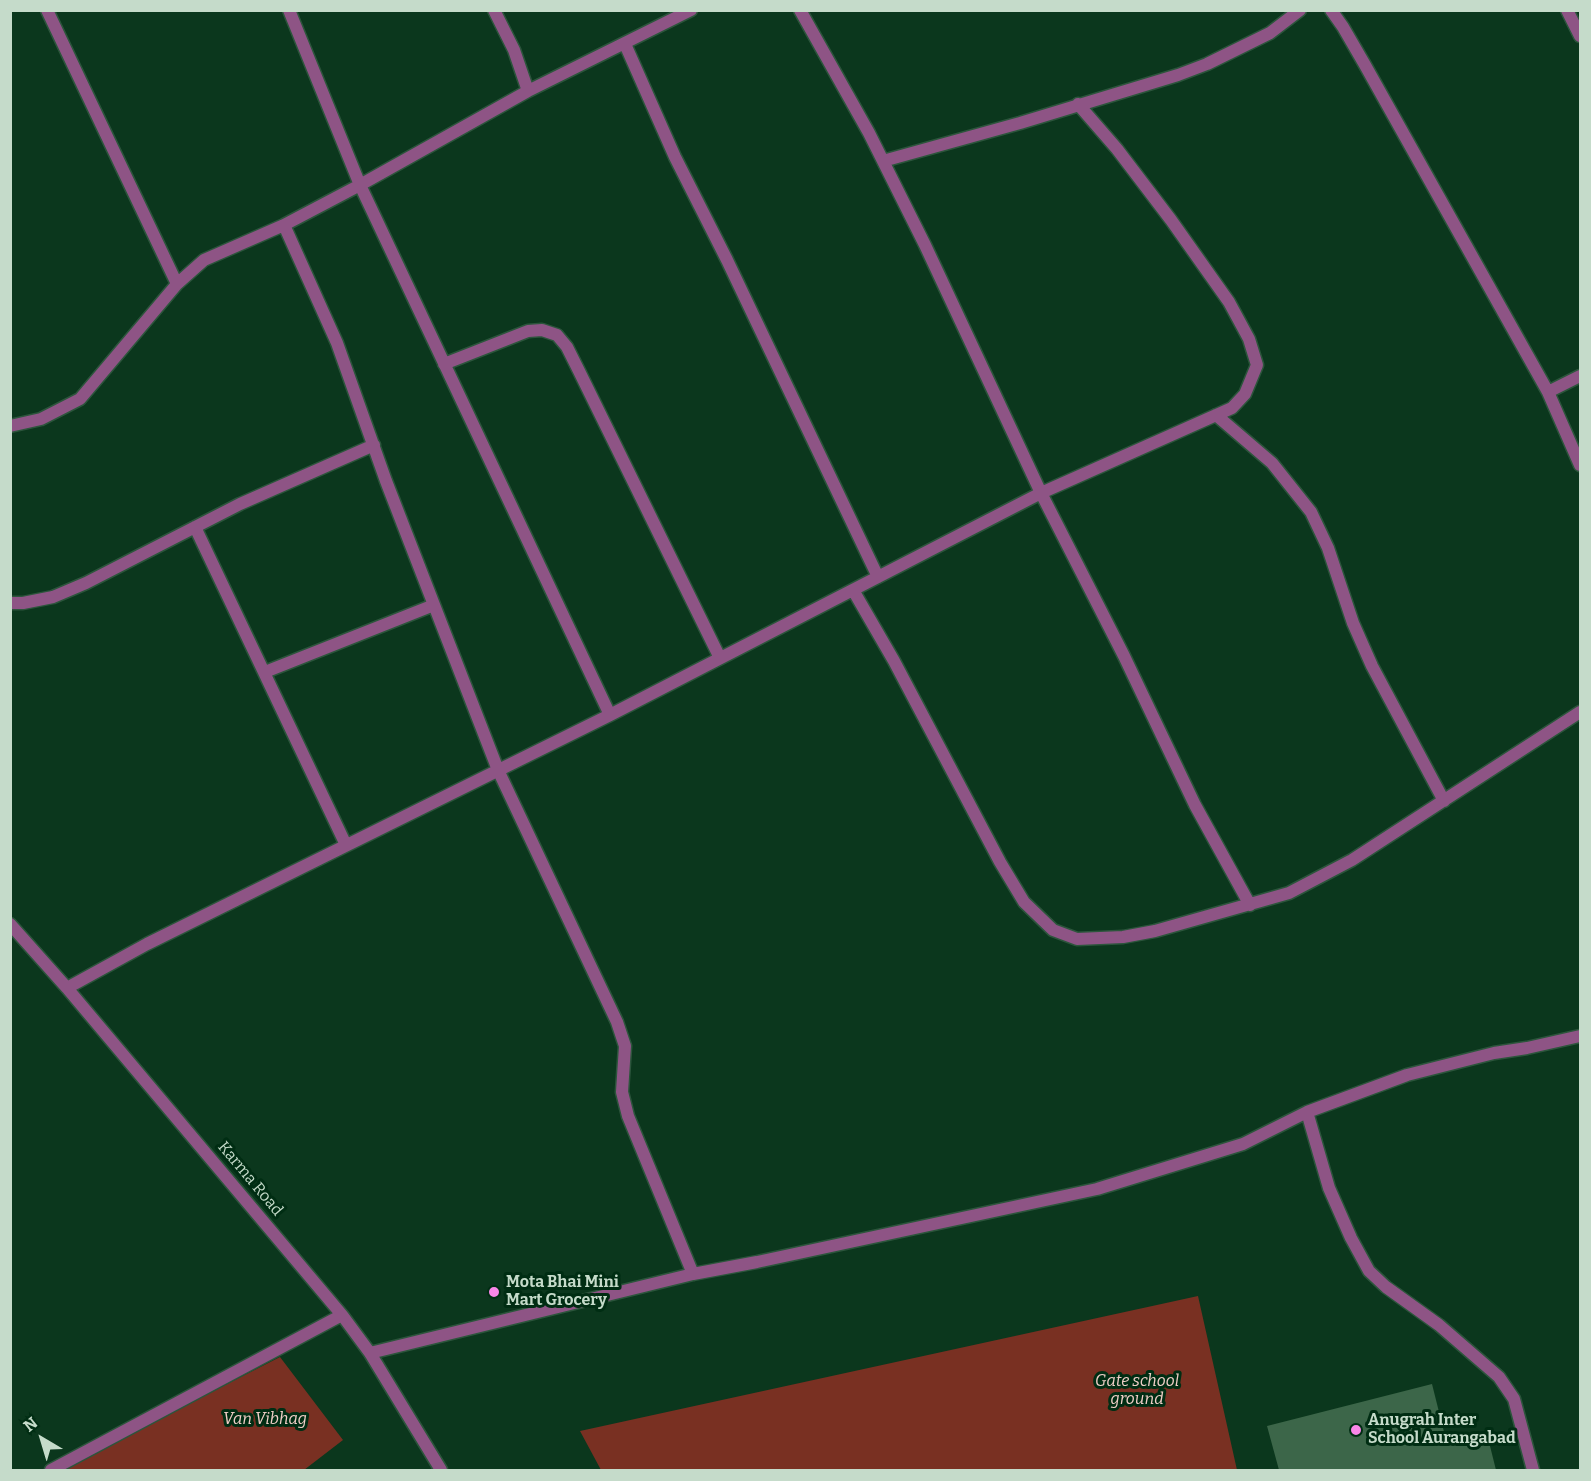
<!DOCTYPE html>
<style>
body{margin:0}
#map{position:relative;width:1591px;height:1481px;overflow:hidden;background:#0b371d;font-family:Bitter,serif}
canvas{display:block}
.frame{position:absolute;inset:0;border:12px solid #c5dbca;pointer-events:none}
.north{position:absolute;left:12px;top:1409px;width:60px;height:60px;-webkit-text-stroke:4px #002d13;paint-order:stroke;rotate:322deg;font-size:16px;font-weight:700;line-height:24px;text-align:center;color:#c5dbca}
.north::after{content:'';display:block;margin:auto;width:21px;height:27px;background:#c5dbca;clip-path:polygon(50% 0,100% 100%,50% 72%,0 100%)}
</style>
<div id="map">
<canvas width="1591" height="1481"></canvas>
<div class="frame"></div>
<div class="north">N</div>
</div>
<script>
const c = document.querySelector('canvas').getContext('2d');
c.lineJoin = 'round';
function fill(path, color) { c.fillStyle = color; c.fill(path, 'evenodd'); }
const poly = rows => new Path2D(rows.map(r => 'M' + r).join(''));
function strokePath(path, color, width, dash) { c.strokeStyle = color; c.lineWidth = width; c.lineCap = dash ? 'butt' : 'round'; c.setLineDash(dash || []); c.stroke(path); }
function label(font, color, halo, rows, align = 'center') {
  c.font = font + ' Bitter,serif'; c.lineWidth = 6; c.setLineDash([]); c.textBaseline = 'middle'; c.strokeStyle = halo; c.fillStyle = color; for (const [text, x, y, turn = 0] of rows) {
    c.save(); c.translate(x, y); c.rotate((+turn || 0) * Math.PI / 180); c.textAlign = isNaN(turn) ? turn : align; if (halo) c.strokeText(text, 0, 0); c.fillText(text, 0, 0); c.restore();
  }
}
fill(poly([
 [1198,1296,1237,1470,601,1470,580,1431],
 [280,1357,343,1440,304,1470,58,1470]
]), '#793022');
fill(poly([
 [1432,1384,1447,1444,1487,1434,1496,1470,1279,1470,1267,1426]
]), '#3c6649');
const minor = poly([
 [47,10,177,284],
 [289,10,360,185,610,715],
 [494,10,514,50,528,91],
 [800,10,869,133,925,245,1041,493,1124,656,1195,805,1250,905],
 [1331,10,1343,27,1365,65,1548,392,1580,465],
 [1567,10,1580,36],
 [625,44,675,157,727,260,878,577],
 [883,161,1020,123,1178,75,1207,64,1270,33,1300,10],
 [284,225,337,343,386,481,498,770,617,1022,625,1046,622,1092,628,1116,693,1274],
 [444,364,528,331,542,330,557,335,567,347,579,371,720,658],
 [1548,392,1580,376],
 [1216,415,1272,463,1311,512,1328,548,1353,623,1372,666,1444,801],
 [10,426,41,419,80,399,177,284,204,260,284,225,360,185,528,91,691,10],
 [195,527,346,845],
 [853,590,894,661,1000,862,1024,902,1053,930,1077,939,1123,937,1155,931,1289,893,1352,860,1580,712],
 [10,603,23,603,53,597,86,583,240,504,374,445],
 [265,672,434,605],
 [10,924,67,988,342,1315,370,1353,441,1470],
 [67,988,147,944,610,715,1041,493,1232,408,1245,394,1257,365,1249,339,1229,302,1171,220,1117,149,1078,104],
 [1307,1112,1329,1188,1351,1238,1369,1271,1386,1287,1439,1325,1499,1377,1514,1399,1533,1470],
 [370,1353,693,1274,757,1262,1097,1189,1243,1144,1307,1112,1407,1075,1494,1053,1527,1048,1580,1036],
 [51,1470,342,1315]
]);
strokePath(minor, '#2c553c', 15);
strokePath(minor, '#8e5485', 12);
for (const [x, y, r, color] of [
 [494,1292,6,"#f987e8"],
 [1356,1430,6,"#f987e8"]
]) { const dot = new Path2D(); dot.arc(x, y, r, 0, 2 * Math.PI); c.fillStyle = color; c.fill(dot); strokePath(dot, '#002d13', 2); }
label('16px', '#c5dbca', '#002d13', [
 ["Karma Road",250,1179,50]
]);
label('bold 16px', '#c5dbca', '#002d13', [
 ["Mota Bhai Mini",506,1283],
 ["Mart Grocery",506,1301],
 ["Anugrah Inter",1368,1421],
 ["School Aurangabad",1368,1439]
], 'left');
label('italic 16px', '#f1cfc8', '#002d13', [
 ["Gate school",1137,1382],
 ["ground",1137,1400],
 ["Van Vibhag",265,1420]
]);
</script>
